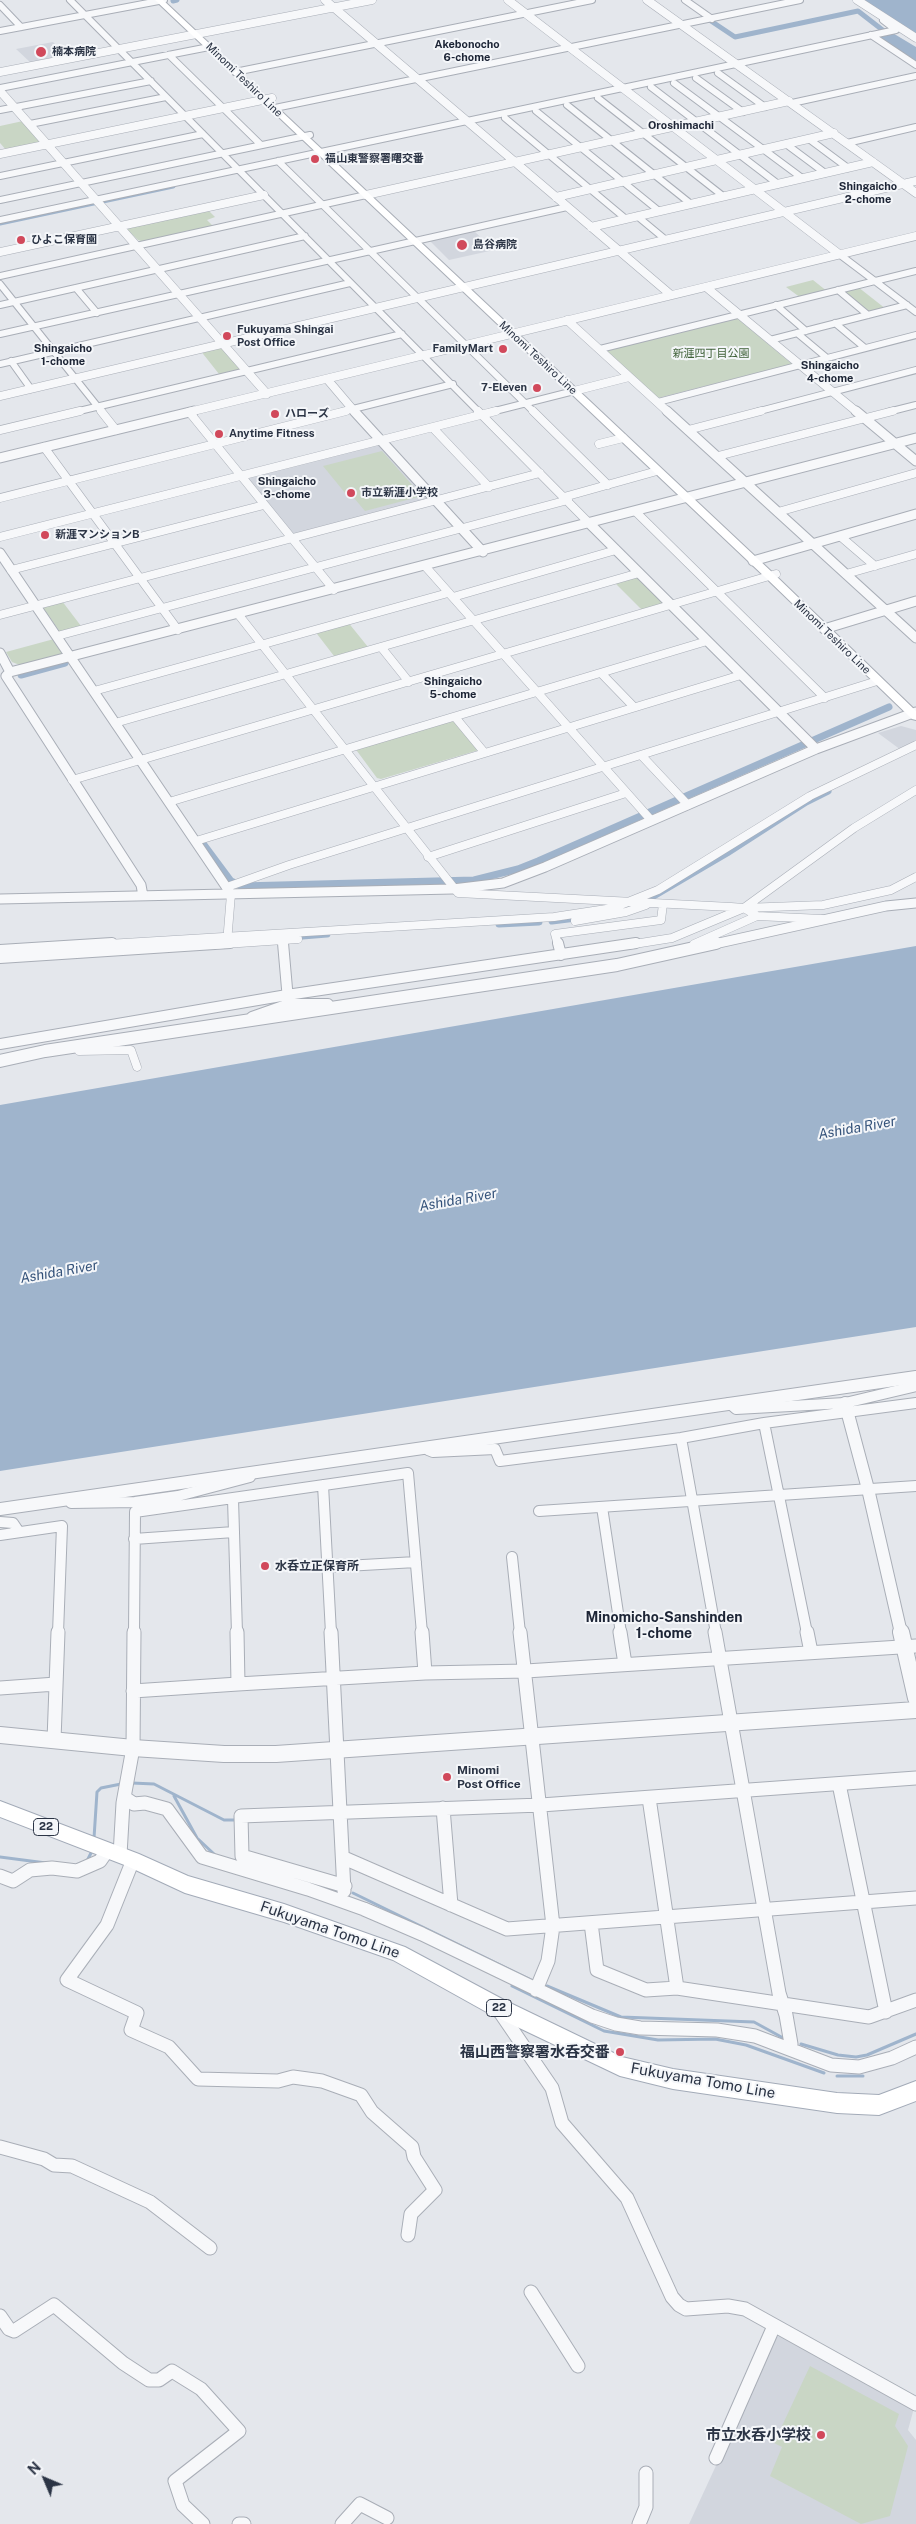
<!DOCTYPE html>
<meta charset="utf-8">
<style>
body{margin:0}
#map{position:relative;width:916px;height:2524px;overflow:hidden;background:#e4e7ec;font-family:"Public Sans",sans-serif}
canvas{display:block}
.north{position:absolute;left:20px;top:2454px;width:50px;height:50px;-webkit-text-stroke:4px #f4f6f9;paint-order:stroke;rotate:315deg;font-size:14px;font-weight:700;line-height:20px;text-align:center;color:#2b3445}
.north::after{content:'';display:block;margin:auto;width:18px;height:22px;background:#2b3445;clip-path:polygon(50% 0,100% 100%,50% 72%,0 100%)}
</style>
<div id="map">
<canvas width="916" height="2524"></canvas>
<div class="north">N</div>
</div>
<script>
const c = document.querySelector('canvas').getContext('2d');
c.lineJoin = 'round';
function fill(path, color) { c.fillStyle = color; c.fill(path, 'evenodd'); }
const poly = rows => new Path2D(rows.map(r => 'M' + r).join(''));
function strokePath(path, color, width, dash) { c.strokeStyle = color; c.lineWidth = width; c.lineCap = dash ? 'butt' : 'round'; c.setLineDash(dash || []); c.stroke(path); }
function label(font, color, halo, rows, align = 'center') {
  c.font = font + ' "Public Sans","Noto Sans JP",sans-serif'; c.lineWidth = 4; c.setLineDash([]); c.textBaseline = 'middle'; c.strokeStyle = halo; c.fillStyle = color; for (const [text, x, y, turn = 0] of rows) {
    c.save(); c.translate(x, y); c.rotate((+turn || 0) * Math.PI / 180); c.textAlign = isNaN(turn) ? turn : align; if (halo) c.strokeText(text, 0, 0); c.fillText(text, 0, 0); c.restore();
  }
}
fill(poly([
 [53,42,67,56,31,63,16,49],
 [473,230,494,250,449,260,429,240],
 [380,444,428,499,292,535,245,477],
 [901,726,916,730,916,743,901,750,878,733],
 [779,2336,914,2408,908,2430,916,2440,916,2524,689,2524,775,2338]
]), '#d2d6de');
fill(poly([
 [23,121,41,144,7,151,0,143,0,126],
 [207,209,215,217,207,220,213,226,144,242,138,240,126,229,130,225],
 [813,280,828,292,801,298,786,287],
 [858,287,886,309,868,313,841,291],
 [736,317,792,364,658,398,606,350],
 [224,345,245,368,219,374,200,350],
 [382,451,422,496,365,511,354,498,350,499,323,466],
 [637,576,665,603,642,610,614,582],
 [62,601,81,626,60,632,42,606],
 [347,621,368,647,334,656,314,630],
 [54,639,64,655,25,667,12,662,6,652],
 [450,717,479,750,381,779,377,778,354,747],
 [810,2366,899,2414,895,2426,908,2446,890,2516,861,2524,770,2476,782,2447,774,2443]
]), '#c9d6c5');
fill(poly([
 [862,0,916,0,916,35],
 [891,32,916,47,916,62,876,36],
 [916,946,916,1327,0,1471,0,1105]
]), '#9fb4cc');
strokePath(poly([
 [132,1783,154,1784,224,1820,236,1820],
 [174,1796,197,1838,214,1854],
 [94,1838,97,1792,101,1788,121,1784],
 [0,1857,46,1863],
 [87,1861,92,1851],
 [353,1893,531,1980],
 [512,1986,604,2031,658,2040,715,2039,746,2045,824,2073],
 [547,1986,621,2017,754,2022,785,2039],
 [801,2044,838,2055,856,2057,867,2055,916,2034],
 [837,2076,863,2076]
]), '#9fb4cc', 3);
strokePath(poly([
 [173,1,177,0],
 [711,21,735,37,858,11,889,35],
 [0,223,173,186]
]), '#9fb4cc', 5);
strokePath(poly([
 [21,675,65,663],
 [202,842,231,881,241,886,474,880,518,869,538,861,889,707],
 [640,904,727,853,806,802,828,791],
 [552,921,584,917],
 [499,924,539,922],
 [290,937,327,934]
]), '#9fb4cc', 7);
const pedestrian = poly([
 [79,1051,131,1050,137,1067]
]);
const minorFar3 = poly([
 [70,0,479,412],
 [685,0,712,19],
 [0,5,21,27],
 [0,31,164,0],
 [871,35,916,65],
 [169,55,261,145],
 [235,72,592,0],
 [718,73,765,107],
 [696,78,743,112],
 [674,83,802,178],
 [651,87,778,184],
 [0,88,209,47],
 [598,98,723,196],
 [792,103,916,76],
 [567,105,691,204],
 [275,108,800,0],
 [0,110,151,81],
 [536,111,659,211],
 [505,118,626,219],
 [30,124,166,97],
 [809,139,848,168],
 [847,143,916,127],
 [786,144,825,173],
 [278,161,534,412],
 [0,176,203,134],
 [0,200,310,135],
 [637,216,666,240],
 [0,220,896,30,883,20],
 [839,254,916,312],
 [0,276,366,195],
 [0,284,102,412],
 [76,288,97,313],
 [838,290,868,315],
 [0,305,305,236],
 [776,305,806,331],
 [835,323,865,348],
 [797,333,827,358],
 [0,334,567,207],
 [770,340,907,305],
 [600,349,916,271],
 [11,361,31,389],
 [0,364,350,283],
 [658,402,916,335],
 [75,412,402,334],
 [341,412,453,384],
 [491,412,574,391],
 [756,412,916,370],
 [888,412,916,405]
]);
const minorFar2 = poly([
 [101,411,116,430],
 [478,411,590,524],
 [533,411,608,485],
 [190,413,334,590],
 [433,428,489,487],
 [0,430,80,411],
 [688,430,761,411],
 [599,444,623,438],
 [44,447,178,630],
 [718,456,893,411],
 [564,497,657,471],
 [0,498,346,411],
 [636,512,825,698],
 [778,512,916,473],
 [840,536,875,566],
 [0,537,496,411],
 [425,566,651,820],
 [11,570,264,505],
 [846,574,916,554],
 [453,597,616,550],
 [238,614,458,893,731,907,744,908,757,916,822,919],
 [0,615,540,473],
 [57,636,568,500],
 [381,647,409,682],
 [601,673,634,707],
 [94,691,448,593],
 [455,717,484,752],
 [115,723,639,573],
 [642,756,688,805],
 [72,780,776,574],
 [169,802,707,641],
 [196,841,741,675],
 [428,857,626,793],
 [227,887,289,865,877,681],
 [744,908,823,905,891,890,916,877],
 [575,921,626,912,646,905],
 [283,940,283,945],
 [227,943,231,894],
 [694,944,757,916],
 [91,945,554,917,613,908,658,890,810,796,916,745],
 [210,945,298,939],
 [558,945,555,934,661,920,663,904],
 [628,945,672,938,744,908,854,828,916,790]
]);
const minorFar1 = poly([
 [283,943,288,1000],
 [558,943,561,955],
 [0,950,112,943],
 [0,958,230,943],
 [252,1017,289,1004,328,1004],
 [0,1044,287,995,636,943],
 [729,1403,736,1409,845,1403,916,1386],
 [764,1423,807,1633],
 [681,1438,716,1633],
 [428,1450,433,1452,495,1449,500,1461,681,1438,764,1423,916,1403],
 [323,1485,331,1633],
 [233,1499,237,1633],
 [71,1503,135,1502,178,1496,250,1477],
 [602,1507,621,1633],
 [539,1511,916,1486],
 [0,1522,13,1523,19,1532],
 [0,1535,62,1526,58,1633],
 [134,1539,234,1532],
 [512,1557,520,1633],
 [328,1567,416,1562],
 [134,1633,135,1512,408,1473,422,1633]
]);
const minor = poly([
 [237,1632,238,1684,425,1673,526,1671,916,1646],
 [331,1632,344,1891],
 [422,1632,425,1673],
 [520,1632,553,1926,548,1961,536,1990],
 [620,1632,625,1664],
 [715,1632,779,1993,786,2015,791,2044],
 [807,1632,811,1652],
 [0,1688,56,1684],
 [133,1691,238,1684],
 [54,1740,58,1632],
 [839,1784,886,2012],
 [125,1798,134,1804,145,1803,167,1809,202,1857,308,1889,364,1909,422,1934,592,2016,616,2024,640,2028,717,2030,755,2036,831,2065,859,2067,892,2058,916,2047],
 [649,1798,677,1988],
 [443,1808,451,1905],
 [120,1855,123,1803,133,1748,134,1632],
 [344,1858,507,1929,916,1898],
 [133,1860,107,1925,67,1980,137,2013,131,2030,169,2047,198,2079,278,2081,293,2077,322,2081,361,2095,372,2112,412,2147,414,2157,435,2190,411,2214,408,2235],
 [0,1876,13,1881,30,1870,52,1868,77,1871,100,1861,107,1851],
 [345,1886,242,1856,241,1816,541,1805,916,1778],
 [591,1923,597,1970,646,1990,677,1988,869,2017,916,2000],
 [500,2012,552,2088,562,2123,627,2198,672,2297,679,2305,686,2309,728,2306,745,2309,916,2404],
 [0,2147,44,2159,54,2165,72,2166,150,2202,210,2248],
 [531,2292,578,2366],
 [0,2316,9,2329,14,2331,54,2305,123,2363,149,2380,159,2380,172,2371,201,2389,239,2431,175,2481,183,2505,203,2524],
 [716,2458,774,2326],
 [239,2524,244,2524],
 [342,2524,360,2504,387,2518],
 [639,2524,646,2507,646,2473]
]);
const tertiaryFar3 = poly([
 [325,0,671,295],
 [508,0,839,254],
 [647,0,916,193],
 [857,0,916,38],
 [0,72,372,0],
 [0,91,267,394],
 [0,154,272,98],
 [366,195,789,101],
 [556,197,834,133],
 [591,227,873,162],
 [0,252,264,195],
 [706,287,857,412],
 [567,320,668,412],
 [327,379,355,412],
 [574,391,629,377],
 [0,396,916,181],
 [189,412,916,236]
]);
const tertiaryFar2 = poly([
 [354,411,483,552],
 [667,411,916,638],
 [856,411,916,461],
 [0,458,194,411],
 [590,524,816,749],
 [0,553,231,894],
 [753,561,916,514],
 [824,629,916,601],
 [0,653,10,672,6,676,141,885,143,896],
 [10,672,916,438],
 [0,899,453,889,503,883,545,867,816,749,916,712],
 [710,945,886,906,916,903]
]);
const tertiaryFar1 = poly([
 [0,1061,45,1051,617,965,716,943],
 [845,1403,868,1489,901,1633],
 [0,1509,916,1377]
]);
const tertiary = poly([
 [901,1632,916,1698],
 [0,1735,133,1748,224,1754,276,1754,916,1710]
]);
const secondary = poly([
 [155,0,163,0,774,574,916,711,916,720,912,719,766,578,155,0]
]);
const primary = poly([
 [0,1801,139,1854,188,1876,284,1904,405,1947,504,2000,622,2057,673,2069,837,2093,879,2095,916,2081,916,2101,879,2115,837,2113,673,2089,620,2076,490,2014,393,1960,284,1922,185,1893,127,1866,0,1817,0,1801]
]);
strokePath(pedestrian, '#a9aeb7', 9);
strokePath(minorFar3, '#a9aeb7', 8);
strokePath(minorFar2, '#a9aeb7', 9);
strokePath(minorFar1, '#a9aeb7', 12);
strokePath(minor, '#a9aeb7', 15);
strokePath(tertiaryFar3, '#a9aeb7', 9);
strokePath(tertiaryFar2, '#a9aeb7', 11);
strokePath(tertiaryFar1, '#a9aeb7', 14);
strokePath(tertiary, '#a9aeb7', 18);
strokePath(secondary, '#a9aeb7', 2);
strokePath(primary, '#a3abb8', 2);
strokePath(pedestrian, '#f7f8fa', 8);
strokePath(minorFar3, '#f7f8fa', 6);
strokePath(minorFar2, '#f7f8fa', 8);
strokePath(minorFar1, '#f7f8fa', 10);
strokePath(minor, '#f7f8fa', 13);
strokePath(tertiaryFar3, '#f7f8fa', 8);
strokePath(tertiaryFar2, '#f7f8fa', 9);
strokePath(tertiaryFar1, '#f7f8fa', 12);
strokePath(tertiary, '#f7f8fa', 16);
fill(secondary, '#fff');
fill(primary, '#fff');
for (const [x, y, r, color] of [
 [41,52,6,"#d1495b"],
 [315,159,5,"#d1495b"],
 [21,240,5,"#d1495b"],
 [462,245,6,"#d1495b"],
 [227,336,5,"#d1495b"],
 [503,349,5,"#d1495b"],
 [537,388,5,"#d1495b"],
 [275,414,5,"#d1495b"],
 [219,434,5,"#d1495b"],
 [351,493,5,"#d1495b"],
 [45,535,5,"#d1495b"],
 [265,1566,5,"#d1495b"],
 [447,1777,5,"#d1495b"],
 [620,2052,5,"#d1495b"],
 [821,2435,5,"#d1495b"]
]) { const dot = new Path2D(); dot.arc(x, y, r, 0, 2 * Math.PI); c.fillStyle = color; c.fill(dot); strokePath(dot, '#f4f6f9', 2); }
label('bold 11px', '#1d2536', '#f4f6f9', [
 ["Akebonocho",467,45],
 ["6-chome",467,58],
 ["Oroshimachi",681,126],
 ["Shingaicho",868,187],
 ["2-chome",868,200],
 ["Shingaicho",63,349],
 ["1-chome",63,362],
 ["Shingaicho",830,366],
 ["4-chome",830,379],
 ["Shingaicho",287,482],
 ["3-chome",287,495],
 ["Shingaicho",453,682],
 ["5-chome",453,695]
]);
label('bold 11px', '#2b3445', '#f4f6f9', [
 ["楠本病院",52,52],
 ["福山東警察署曙交番",325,159],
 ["ひよこ保育園",31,240],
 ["島谷病院",473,245],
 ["Fukuyama Shingai",237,330],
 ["Post Office",237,343],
 ["FamilyMart",493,349,"right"],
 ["7-Eleven",527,388,"right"],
 ["ハローズ",285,414],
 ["Anytime Fitness",229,434],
 ["市立新涯小学校",361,493],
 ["新涯マンションB",55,535]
], 'left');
label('11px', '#2b3445', '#f4f6f9', [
 ["Minomi Teshiro Line",244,80,44],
 ["Minomi Teshiro Line",538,358,43],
 ["Minomi Teshiro Line",832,637,44]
]);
label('11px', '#3f6138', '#f4f6f9', [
 ["新涯四丁目公園",711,354]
]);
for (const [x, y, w] of [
 [46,1827,25],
 [499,2008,25]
]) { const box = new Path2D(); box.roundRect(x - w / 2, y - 8.5, w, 17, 4); c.fillStyle = '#f4f6f9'; c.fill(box); strokePath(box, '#2b3445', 1); }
label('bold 11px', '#2b3445', null, [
 ["22",46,1827],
 ["22",499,2008]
]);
label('bold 12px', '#2b3445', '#f4f6f9', [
 ["水呑立正保育所",275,1566],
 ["Minomi",457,1770],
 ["Post Office",457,1784]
], 'left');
label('italic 14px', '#34527a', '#f4f6f9', [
 ["Ashida River",857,1128,-10],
 ["Ashida River",458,1200,-10],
 ["Ashida River",59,1272,-10]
]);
label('bold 14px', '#1d2536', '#f4f6f9', [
 ["Minomicho-Sanshinden",664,1618],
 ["1-chome",664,1634]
]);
label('15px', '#2b3445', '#f4f6f9', [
 ["Fukuyama Tomo Line",330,1930,19],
 ["Fukuyama Tomo Line",703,2081,10]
]);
label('bold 15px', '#2b3445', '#f4f6f9', [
 ["福山西警察署水呑交番",610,2052],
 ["市立水呑小学校",811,2435]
], 'right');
</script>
